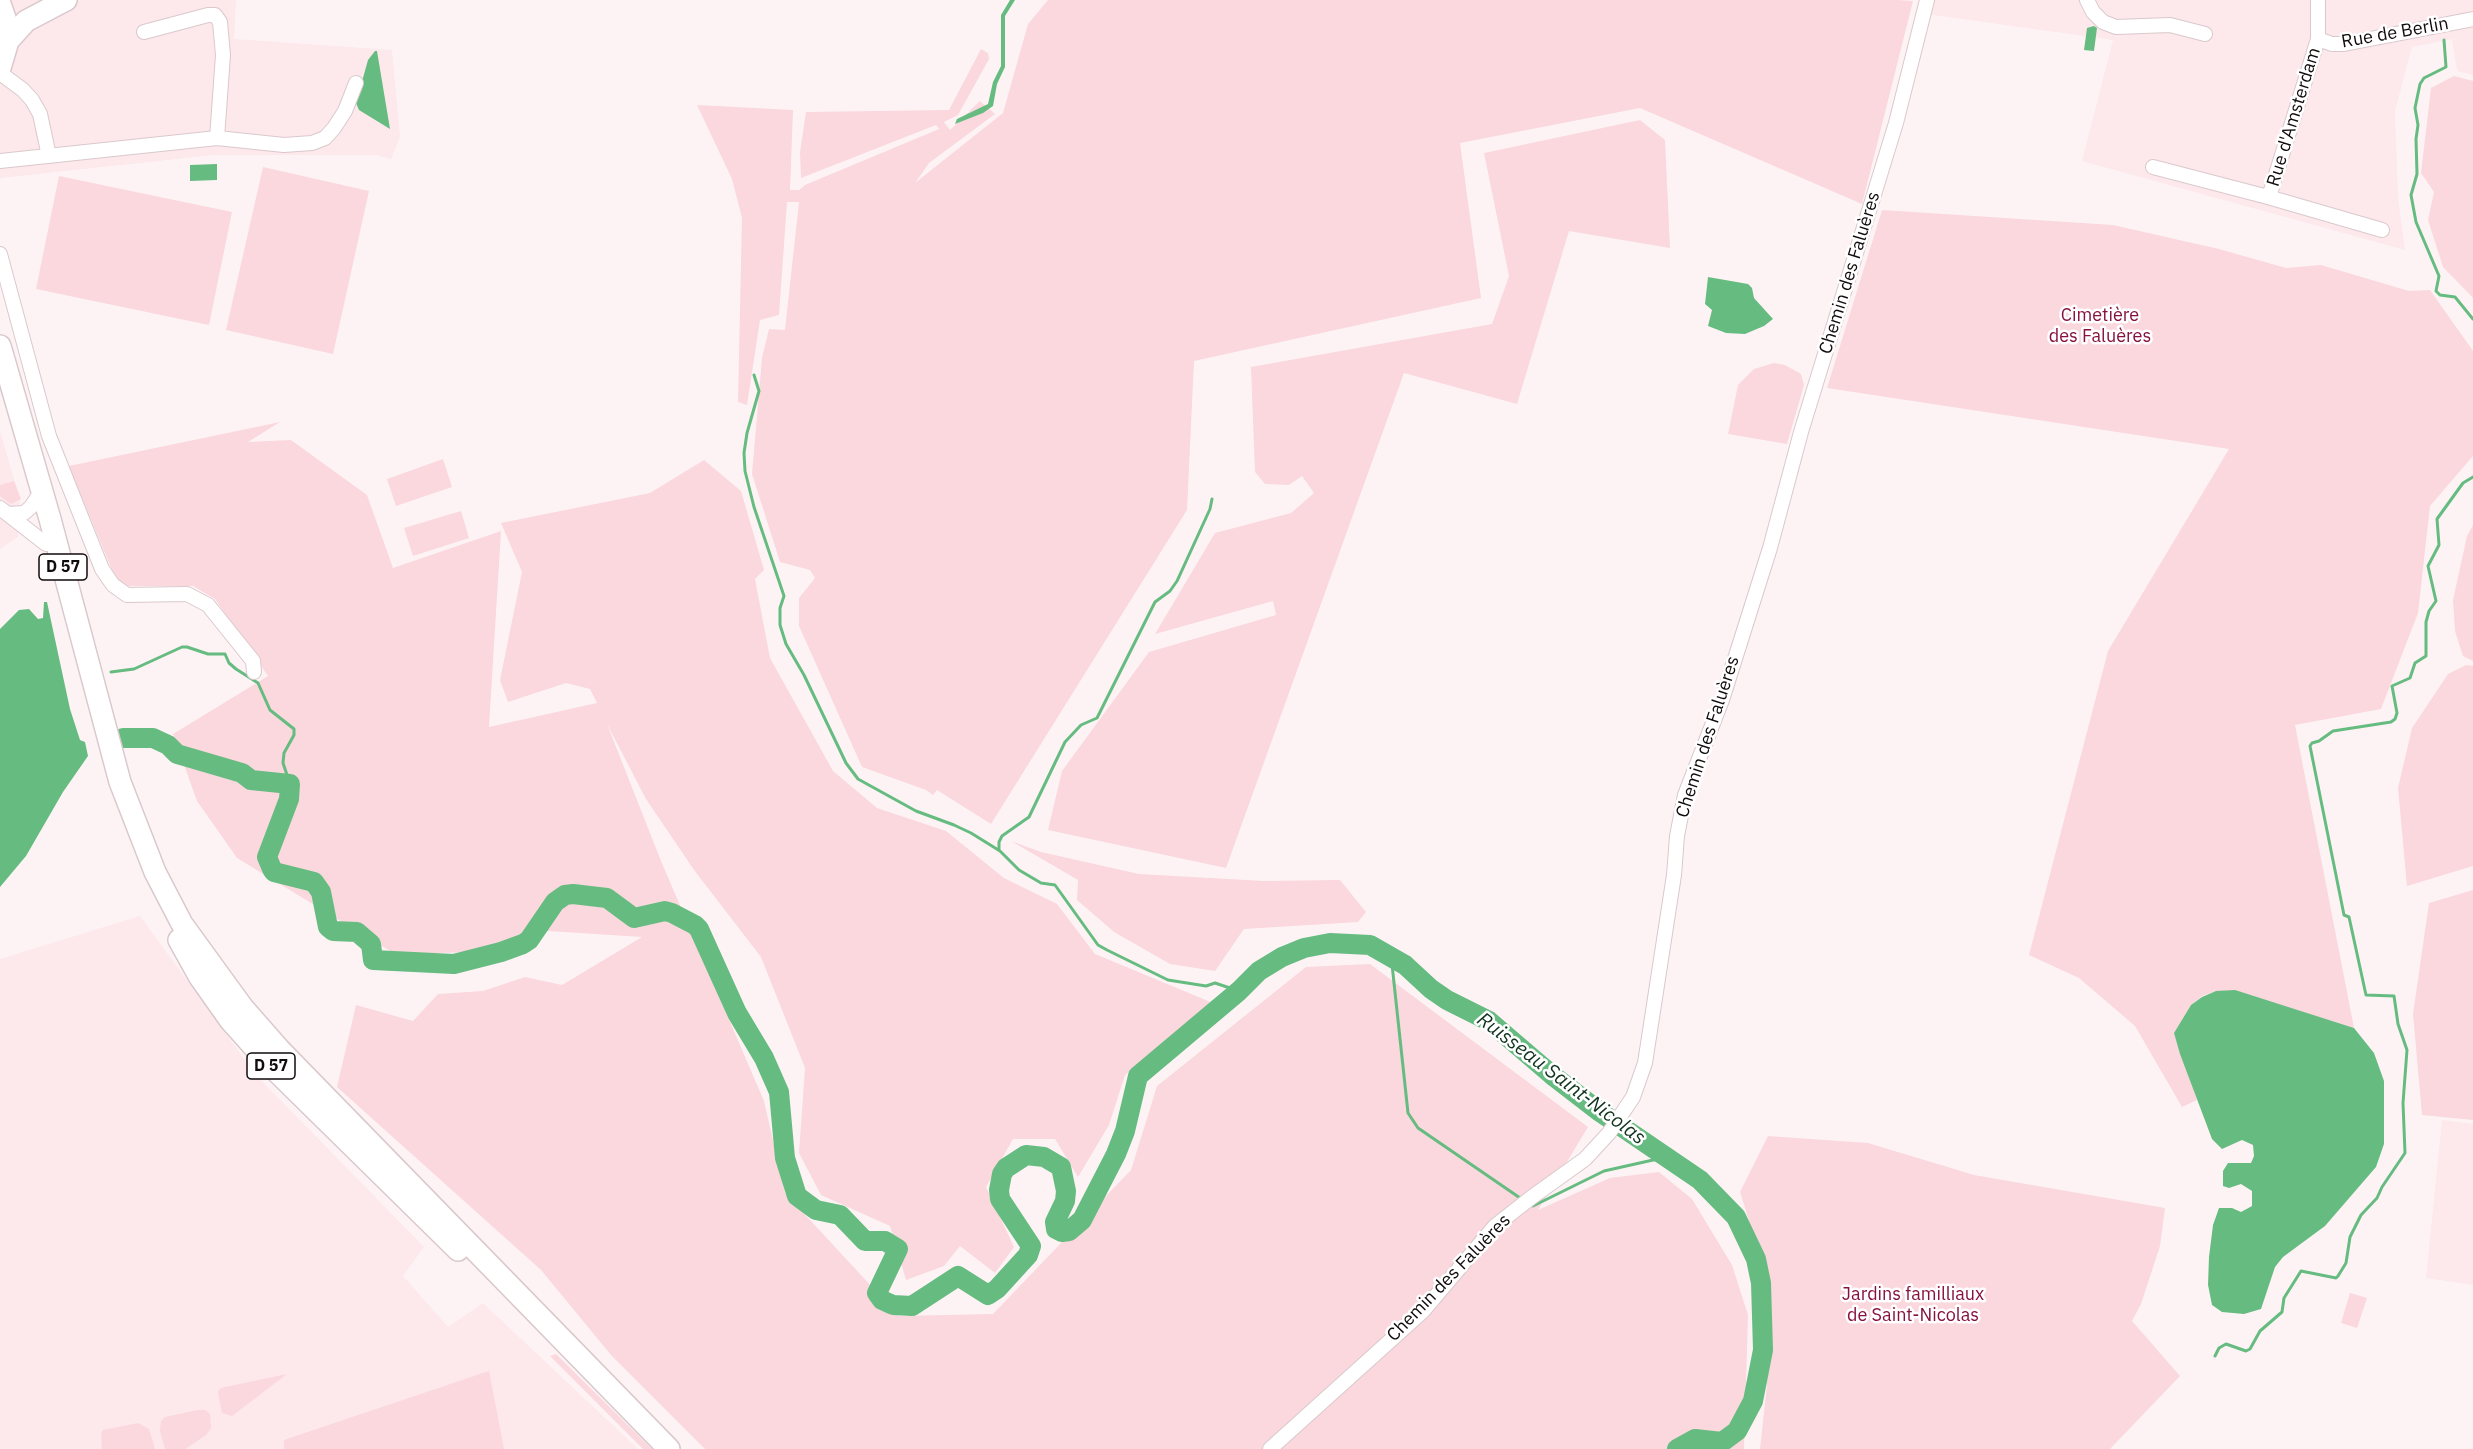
<!DOCTYPE html>
<meta charset="utf-8">
<style>
body{margin:0}
canvas{display:block;background:#fdf3f5}
</style>
<canvas width="2473" height="1449"></canvas>
<script>
const c = document.querySelector('canvas').getContext('2d');
c.lineJoin = 'round';
function fill(path, color) { c.fillStyle = color; c.fill(path, 'evenodd'); }
const poly = rows => new Path2D(rows.map(r => 'M' + r).join(''));
function strokePath(path, color, width, dash) { c.strokeStyle = color; c.lineWidth = width; c.lineCap = dash ? 'butt' : 'round'; c.setLineDash(dash || []); c.stroke(path); }
function label(font, color, halo, rows, align = 'center') {
  c.font = font + ' "IBM Plex Sans",sans-serif'; c.lineWidth = 5; c.setLineDash([]); c.textBaseline = 'middle'; c.strokeStyle = halo; c.fillStyle = color; for (const [text, x, y, turn = 0] of rows) {
    c.save(); c.translate(x, y); c.rotate((+turn || 0) * Math.PI / 180); c.textAlign = isNaN(turn) ? turn : align; if (halo) c.strokeText(text, 0, 0); c.fillText(text, 0, 0); c.restore();
  }
}
fill(poly([
 [0,0,236,0,234,39,392,50,400,137,391,159,377,155,214,155,0,178],
 [1923,0,2473,0,2473,75,2457,71,2452,39,2412,47,2395,111,2398,198,2405,250,2082,161,2113,40,1919,13],
 [0,431,20,500,18,537,0,549],
 [140,916,256,1075,424,1247,403,1276,448,1327,483,1303,638,1449,0,1449,0,959],
 [2442,1120,2473,1124,2473,1285,2426,1278]
]), '#fde8ec');
fill(poly([
 [1048,0,1897,0,1913,1,1862,204,1640,108,1460,143,1481,298,1194,361,1187,510,991,824,937,790,933,795,926,790,862,767,799,626,799,598,815,578,810,570,780,562,752,474,762,358,769,329,785,330,799,202,787,202,779,315,760,320,747,405,738,402,742,218,732,179,697,105,793,110,790,190,799,190,805,185,939,129,936,125,801,178,800,152,806,112,949,110,981,49,988,53,989,59,958,115,944,122,950,130,980,101,995,114,929,163,915,183,1003,113,1028,24],
 [2454,76,2473,81,2473,298,2443,267,2428,220,2434,192,2421,173,2431,88],
 [1640,120,1665,140,1670,248,1569,231,1517,404,1404,373,1226,868,1048,830,1062,771,1149,652,1276,615,1273,601,1155,634,1215,533,1291,513,1314,493,1302,476,1289,485,1265,484,1255,472,1251,367,1492,324,1509,276,1484,153],
 [263,167,369,191,333,354,226,330],
 [59,176,232,212,209,325,36,289],
 [1882,210,2113,225,2219,249,2286,268,2321,265,2409,291,2430,290,2473,351,2473,456,2430,506,2418,613,2381,709,2295,725,2354,1028,2235,991,2216,991,2202,996,2191,1005,2174,1033,2197,1100,2182,1107,2135,1026,2079,978,2029,955,2108,651,2229,449,1827,388],
 [1774,363,1785,365,1801,374,1804,385,1787,444,1728,434,1738,385,1754,369],
 [280,422,248,442,291,440,367,495,393,568,501,531,489,727,597,703,590,689,566,683,508,702,500,680,522,572,501,523,650,493,704,460,741,491,764,570,755,579,770,658,833,771,877,808,946,831,1004,878,1057,904,1095,954,1213,1003,1125,1075,1109,1125,1078,1177,1055,1139,1013,1139,986,1187,1014,1247,995,1273,960,1246,944,1266,906,1280,890,1226,821,1195,799,1153,805,1068,761,957,694,870,646,799,607,724,661,861,764,1101,785,1193,899,1316,993,1314,1131,1170,1157,1086,1306,967,1370,964,1588,1127,1538,1210,1610,1178,1659,1172,1692,1199,1732,1265,1748,1315,1744,1449,705,1449,611,1355,541,1270,337,1087,356,1005,413,1021,438,994,483,991,525,977,562,985,642,937,548,931,476,952,395,954,237,858,197,801,173,734,268,676,215,599,193,586,124,586,117,582,69,466],
 [443,459,452,487,396,506,387,479],
 [14,481,21,499,11,504,0,496,0,485],
 [461,511,469,538,413,556,404,528],
 [2473,525,2473,661,2463,656,2455,631,2453,600,2467,536],
 [2466,665,2473,666,2473,866,2407,886,2398,788,2412,728,2448,674],
 [1011,841,1041,852,1139,874,1264,881,1340,880,1366,912,1358,922,1244,929,1215,971,1170,964,1114,932,1077,900,1078,880],
 [2473,890,2473,1120,2422,1115,2413,1014,2429,903],
 [1768,1136,1868,1143,1974,1175,2165,1208,2160,1246,2141,1304,2132,1321,2180,1376,2110,1449,1760,1449,1767,1385,1770,1288,1740,1192],
 [2350,1293,2367,1298,2357,1328,2341,1323],
 [556,1354,652,1449,643,1449,550,1356],
 [489,1371,504,1449,284,1449,284,1440],
 [287,1374,232,1416,222,1413,218,1392,221,1388],
 [198,1410,205,1410,210,1414,211,1428,206,1435,185,1449,165,1449,160,1431,161,1421,165,1417],
 [138,1423,149,1429,155,1449,102,1449,101,1434,103,1430]
]), '#fad8de');
fill(poly([
 [1010,0,1015,0,1005,16,1005,67,997,84,993,106,983,113,955,124,957,119,988,104,993,82,1001,66,1001,15],
 [2094,26,2097,28,2094,51,2084,50,2087,28],
 [375,51,377,51,390,129,359,110,356,103,368,60],
 [217,164,217,180,190,181,190,165],
 [1708,277,1748,284,1752,288,1754,298,1773,319,1764,326,1745,334,1726,333,1708,326,1712,310,1705,304],
 [44,602,47,602,70,709,80,740,85,742,88,756,63,792,26,856,0,887,0,629,19,610,29,609,38,619,43,618],
 [2235,990,2354,1028,2374,1053,2384,1081,2384,1144,2376,1167,2325,1226,2283,1257,2275,1267,2261,1309,2244,1314,2222,1312,2212,1305,2208,1285,2209,1257,2213,1225,2219,1208,2232,1208,2241,1212,2252,1206,2252,1191,2241,1184,2229,1188,2223,1186,2223,1171,2228,1163,2251,1163,2254,1156,2253,1145,2242,1140,2222,1149,2212,1139,2180,1054,2174,1033,2191,1005,2202,997,2216,991]
]), '#66bc80');
strokePath(poly([
 [2444,40,2446,67,2424,78,2420,84,2415,108,2418,125,2416,139,2417,174,2411,195,2416,222,2439,276,2436,291,2440,295,2455,297,2473,319],
 [754,375,759,391,747,433,744,453,745,471,754,507,784,596,780,608,780,625,786,644,804,675,846,763,858,779,867,784,916,811,954,825,971,833,1000,851,1019,870,1041,883,1055,885,1098,945,1107,950,1168,980,1206,986,1215,983,1239,991],
 [111,672,134,669,182,647,187,647,208,654,225,654,229,663,236,669,258,683,270,710,294,729,294,735,284,753,283,763,290,784],
 [999,849,999,842,1002,836,1029,817,1065,742,1081,725,1097,718,1155,602,1170,591,1177,581,1210,509,1212,499],
 [1391,955,1408,1113,1418,1128,1523,1200],
 [1529,1204,1533,1206,1604,1171,1653,1160,1670,1160],
 [2215,1356,2219,1348,2226,1344,2246,1351,2250,1349,2260,1331,2282,1312,2284,1298,2301,1271,2336,1278,2338,1276,2346,1263,2350,1237,2361,1215,2377,1198,2382,1187,2405,1153,2403,1103,2407,1050,2398,1024,2394,996,2366,995,2349,917,2344,915,2310,746,2312,743,2319,741,2333,731,2391,722,2395,719,2397,713,2392,686,2410,678,2415,663,2426,656,2426,622,2429,611,2436,601,2428,566,2439,545,2437,519,2463,483,2473,477]
]), '#66bc80', 3);
strokePath(poly([
 [123,738,153,738,168,745,177,754,242,773,251,780,290,784,289,799,267,857,272,869,274,872,314,882,321,892,328,927,333,931,357,932,371,944,373,960,454,964,501,952,523,944,529,940,555,902,565,895,573,894,607,898,634,918,665,911,672,913,695,925,699,929,737,1013,764,1058,779,1092,785,1158,797,1196,816,1210,840,1215,865,1241,885,1241,898,1249,877,1293,882,1300,893,1305,912,1306,958,1276,988,1295,997,1289,1028,1255,1031,1246,1000,1199,999,1190,1002,1174,1006,1168,1026,1155,1044,1157,1061,1167,1066,1191,1065,1201,1055,1222,1056,1229,1062,1232,1069,1231,1082,1220,1116,1154,1125,1131,1138,1076,1239,991,1259,971,1282,957,1304,948,1330,943,1370,945,1405,965,1431,989,1447,1000,1489,1021,1552,1075,1600,1112,1700,1180,1736,1217,1756,1259,1761,1283,1763,1350,1753,1401,1737,1431,1722,1442,1695,1439,1677,1449]
]), '#66bc80', 20);
const street = poly([
 [2087,0,2093,12,2103,22,2116,27,2170,25,2205,34],
 [144,32,208,15,215,15,220,22,223,55,217,138],
 [2318,39,2332,44,2344,44,2473,19],
 [0,73,23,90,32,100,40,114,49,156],
 [0,161,217,138,284,145,312,143,325,138,334,128,345,111,356,83],
 [2153,167,2268,197,2382,230],
 [2269,197,2318,39,2318,0],
 [0,254,49,436,102,569,113,585,127,595,187,594,208,605,253,661,254,672],
 [0,508,46,544],
 [8,514,24,513,31,507,39,495,40,486],
 [1270,1449,1423,1311,1495,1226,1532,1197,1585,1159,1609,1133,1633,1097,1645,1063,1674,875,1677,836,1685,795,1722,700,1770,548,1801,432,1896,123,1927,0]
]);
const primary = poly([
 [0,4,7,24,8,41,0,68],
 [8,41,26,21,66,0],
 [0,346,50,519,120,782,155,872,182,924,243,1008,279,1049,669,1449],
 [179,940,199,976,230,1020,272,1067,458,1250]
]);
strokePath(street, '#dac9cc', 16);
strokePath(primary, '#dac9cc', 24);
strokePath(street, '#fff', 14);
strokePath(primary, '#fff', 21);
for (const [x, y, w] of [
 [63,567,48],
 [271,1066,48]
]) { const box = new Path2D(); box.roundRect(x - w / 2, y - 13, w, 26, 4.5); c.fillStyle = '#fff'; c.fill(box); strokePath(box, '#100b0c', 1.5); }
label('bold 16px', '#100b0c', null, [
 ["D 57",63,567],
 ["D 57",271,1066]
]);
label('18px', '#100b0c', '#fff', [
 ["Rue de Berlin",2395,33,-10],
 ["Rue d'Amsterdam",2294,117,-73],
 ["Chemin des Faluères",1850,273,-73],
 ["Chemin des Faluères",1708,737,-72],
 ["Chemin des Faluères",1449,1278,-46]
]);
label('18px', '#86113e', '#fff', [
 ["Cimetière",2100,316],
 ["des Faluères",2100,337],
 ["Jardins familliaux",1913,1295],
 ["de Saint-Nicolas",1913,1316]
]);
label('italic 20px', '#0f331c', '#fff', [
 ["Ruisseau Saint-Nicolas",1561,1079,37]
]);
</script>
